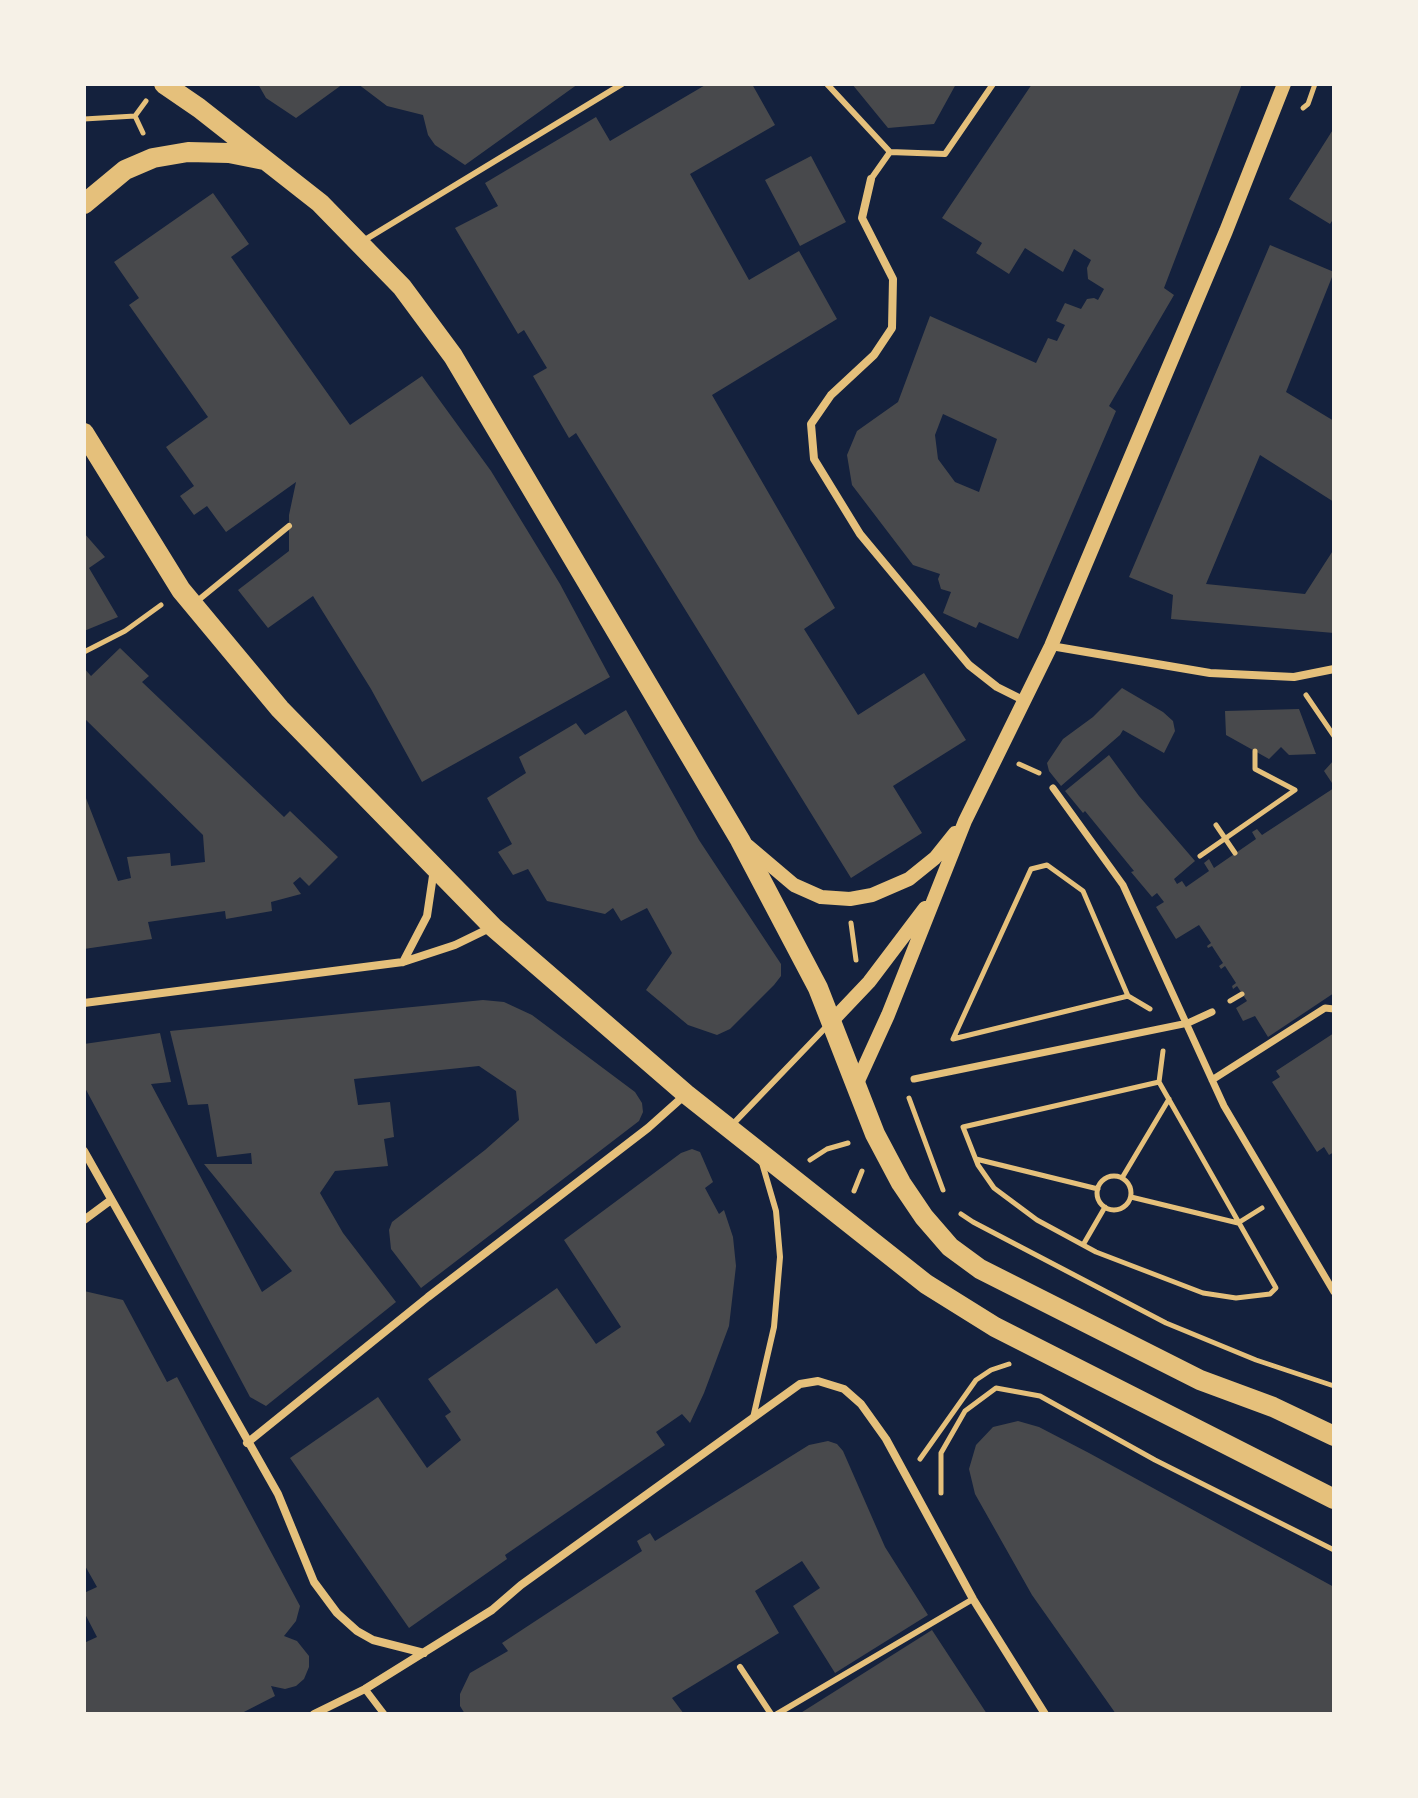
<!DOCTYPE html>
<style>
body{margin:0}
#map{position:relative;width:1418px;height:1798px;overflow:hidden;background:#14213d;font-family:Jost,sans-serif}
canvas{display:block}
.frame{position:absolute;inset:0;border:86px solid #f6f1e7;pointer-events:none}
</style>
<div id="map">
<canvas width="1418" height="1798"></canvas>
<div class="frame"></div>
</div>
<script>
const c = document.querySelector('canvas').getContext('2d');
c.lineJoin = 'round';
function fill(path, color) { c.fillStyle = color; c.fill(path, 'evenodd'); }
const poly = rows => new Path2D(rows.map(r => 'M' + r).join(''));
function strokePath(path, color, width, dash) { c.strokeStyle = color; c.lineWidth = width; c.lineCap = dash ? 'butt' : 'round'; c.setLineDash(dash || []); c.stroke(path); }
fill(poly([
 [258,84,343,84,296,118,266,98],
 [358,84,578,84,465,165,435,145,428,135,423,115,387,106],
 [707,84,752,84,775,125,690,174,749,280,799,251,837,319,712,395,835,608,804,629,858,715,924,673,966,740,893,786,922,833,851,878,576,433,569,438,533,376,547,368,524,330,518,334,455,228,498,206,485,183,596,117,610,141],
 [852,84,956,84,934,124,888,128],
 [1032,84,1242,84,1164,288,1174,295,1109,406,1116,411,1018,639,979,622,976,628,943,613,951,592,941,589,938,579,940,574,913,565,852,485,847,455,857,431,898,402,930,316,1036,363,1048,338,1057,341,1065,325,1056,321,1065,303,1081,309,1087,299,1094,298,1098,300,1104,289,1088,279,1087,268,1091,260,1074,249,1063,272,1025,248,1009,274,976,253,982,243,942,218],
 [943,414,997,439,979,492,955,482,938,459,935,435],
 [1334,128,1334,218,1330,224,1289,199],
 [811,156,846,222,800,246,765,180],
 [213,193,249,244,231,257,350,425,422,376,491,471,560,584,610,677,422,782,371,689,313,596,268,628,238,590,289,551,289,515,296,482,226,532,207,506,194,515,180,496,194,486,166,447,208,417,129,305,139,298,114,262],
 [1270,245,1334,272,1286,392,1334,421,1334,502,1260,455,1206,584,1305,594,1334,549,1334,633,1171,619,1173,595,1129,577],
 [84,533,105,557,89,568,118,617,84,631],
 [120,648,149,676,142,682,284,817,290,811,338,857,309,886,300,877,293,883,301,894,271,902,272,911,226,919,225,911,148,922,152,939,84,949,84,793,118,881,131,878,127,857,170,853,171,866,205,862,203,835,84,718,84,668,91,676],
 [1122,688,1163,712,1173,721,1175,731,1164,753,1123,730,1120,735,1061,786,1049,771,1047,763,1063,739,1093,717],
 [1299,709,1316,754,1289,755,1281,747,1269,759,1226,735,1225,711],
 [626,710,699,840,781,964,781,976,774,985,730,1029,717,1035,688,1025,646,990,672,953,647,908,621,921,613,908,605,914,547,901,528,869,513,875,498,852,512,844,487,798,526,773,519,757,576,723,585,735],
 [1109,755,1139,796,1195,861,1174,879,1177,884,1182,881,1186,887,1209,871,1204,863,1209,859,1214,868,1256,839,1252,832,1257,829,1262,835,1334,788,1334,993,1268,1037,1255,1016,1243,1021,1236,1008,1247,1001,1237,986,1233,989,1232,986,1236,983,1225,966,1221,969,1219,966,1223,963,1212,946,1208,948,1207,946,1211,943,1199,925,1176,939,1156,907,1164,902,1157,893,1152,897,1131,872,1134,871,1085,811,1083,813,1065,791],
 [1334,760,1334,786,1324,771],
 [483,1000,504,1002,532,1015,635,1092,642,1103,643,1112,639,1121,421,1288,391,1249,389,1230,392,1222,485,1150,519,1120,516,1091,479,1066,354,1079,358,1105,390,1102,394,1137,384,1139,388,1166,335,1171,320,1193,343,1233,396,1302,266,1406,250,1397,84,1086,84,1044,160,1033,171,1082,151,1084,262,1292,292,1271,204,1164,252,1164,251,1153,217,1157,208,1104,188,1105,170,1031],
 [1334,1033,1334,1152,1329,1155,1324,1147,1317,1152,1272,1082,1280,1077,1276,1071],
 [692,1149,700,1152,713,1182,705,1188,719,1214,724,1210,733,1237,736,1266,729,1326,704,1393,690,1423,682,1414,656,1432,665,1445,505,1555,507,1559,409,1628,290,1458,378,1397,427,1468,461,1440,445,1416,451,1412,428,1379,557,1288,596,1344,621,1327,564,1240,681,1153],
 [84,1291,123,1300,167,1382,177,1377,300,1606,296,1621,284,1636,297,1641,309,1656,309,1667,304,1679,296,1686,285,1689,271,1686,275,1696,240,1714,84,1714,84,1643,97,1637,84,1612,84,1593,97,1587,84,1564],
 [1018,1421,1039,1427,1089,1453,1334,1587,1334,1714,1116,1714,1032,1595,975,1494,969,1469,976,1445,993,1427],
 [828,1441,837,1444,843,1451,885,1547,928,1615,835,1673,793,1606,820,1588,802,1561,755,1591,779,1633,672,1698,684,1714,465,1714,460,1706,460,1694,470,1673,508,1651,502,1643,642,1551,637,1541,650,1533,655,1541,809,1445],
 [932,1630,987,1714,799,1714]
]), '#48494c');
strokePath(poly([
 [1303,108,1308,104,1315,84],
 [135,116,143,133],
 [84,119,135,116,146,101],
 [84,652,125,631,161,605],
 [1306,695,1334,736],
 [1019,764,1039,773],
 [1216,825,1235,853],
 [1200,856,1295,790,1255,769,1255,751],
 [851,923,856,960],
 [1128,996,1083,891,1047,865,1031,869,953,1039,1128,996,1150,1009],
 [1230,1001,1242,994],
 [1159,1082,1276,1288,1270,1294,1236,1298,1203,1293,1096,1252,1037,1220,994,1188,978,1165,963,1127,1159,1082],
 [1159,1082,1163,1051],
 [909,1098,943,1190],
 [976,1159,1098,1189],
 [810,1160,827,1149,848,1143],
 '1097 1193a17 17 0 1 1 34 0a17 17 0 1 1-34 0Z',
 [1122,1178,1169,1099],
 [854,1191,862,1171],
 [1131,1197,1238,1223,1262,1208],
 [961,1214,973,1222,1166,1323,1256,1360,1334,1386],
 [1083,1245,1105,1207],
 [920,1459,976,1380,991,1370,1009,1364],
 [941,1493,941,1453,965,1411,996,1388,1040,1396,1155,1460,1334,1550]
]), '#e5c07b', 5);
strokePath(poly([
 [827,84,890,152,871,179],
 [890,152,945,154,993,84],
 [363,241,622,84],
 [196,602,289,526],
 [732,1125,827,1026],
 [753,1418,774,1327,780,1257,776,1211,762,1163],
 [740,1667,771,1714],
 [777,1714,973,1599]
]), '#e5c07b', 6);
strokePath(poly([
 [1053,788,1123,885,1224,1106,1334,1292],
 [914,1079,1188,1023,1212,1012],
 [1212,1080,1325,1008,1334,1009],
 [365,1689,384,1714]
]), '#e5c07b', 7);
strokePath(poly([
 [871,179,862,218,893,279,892,328,874,355,831,395,811,424,814,459,860,534,969,665,997,687,1025,701],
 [1051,646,1210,673,1294,677,1334,669],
 [403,962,427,916,434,869],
 [84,1003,403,962,455,945,492,927],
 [84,1151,278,1494,314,1582,337,1613,357,1631,373,1640,424,1653],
 [84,1220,111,1200],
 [247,1443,428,1297,648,1128,685,1095],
 [314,1714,365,1689,492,1610,521,1585,800,1384,818,1381,844,1389,861,1404,886,1439,973,1599,1045,1714]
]), '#e5c07b', 8);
strokePath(poly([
 [748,846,794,885,821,897,850,899,872,895,909,879,935,858,955,833],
 [832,1021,869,982,925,908],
 [857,1083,888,1015,965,821,1051,646,1226,231,1284,84]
]), '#e5c07b', 14);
strokePath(poly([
 [164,84,199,108,320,203,402,287,453,356,740,840,818,988,875,1134,901,1183,924,1217,950,1247,980,1269,1200,1380,1273,1407,1334,1436],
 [84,204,125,170,153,158,188,152,229,153,264,160],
 [84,433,181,590,280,709,493,927,686,1094,926,1284,995,1327,1334,1499]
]), '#e5c07b', 20);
</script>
